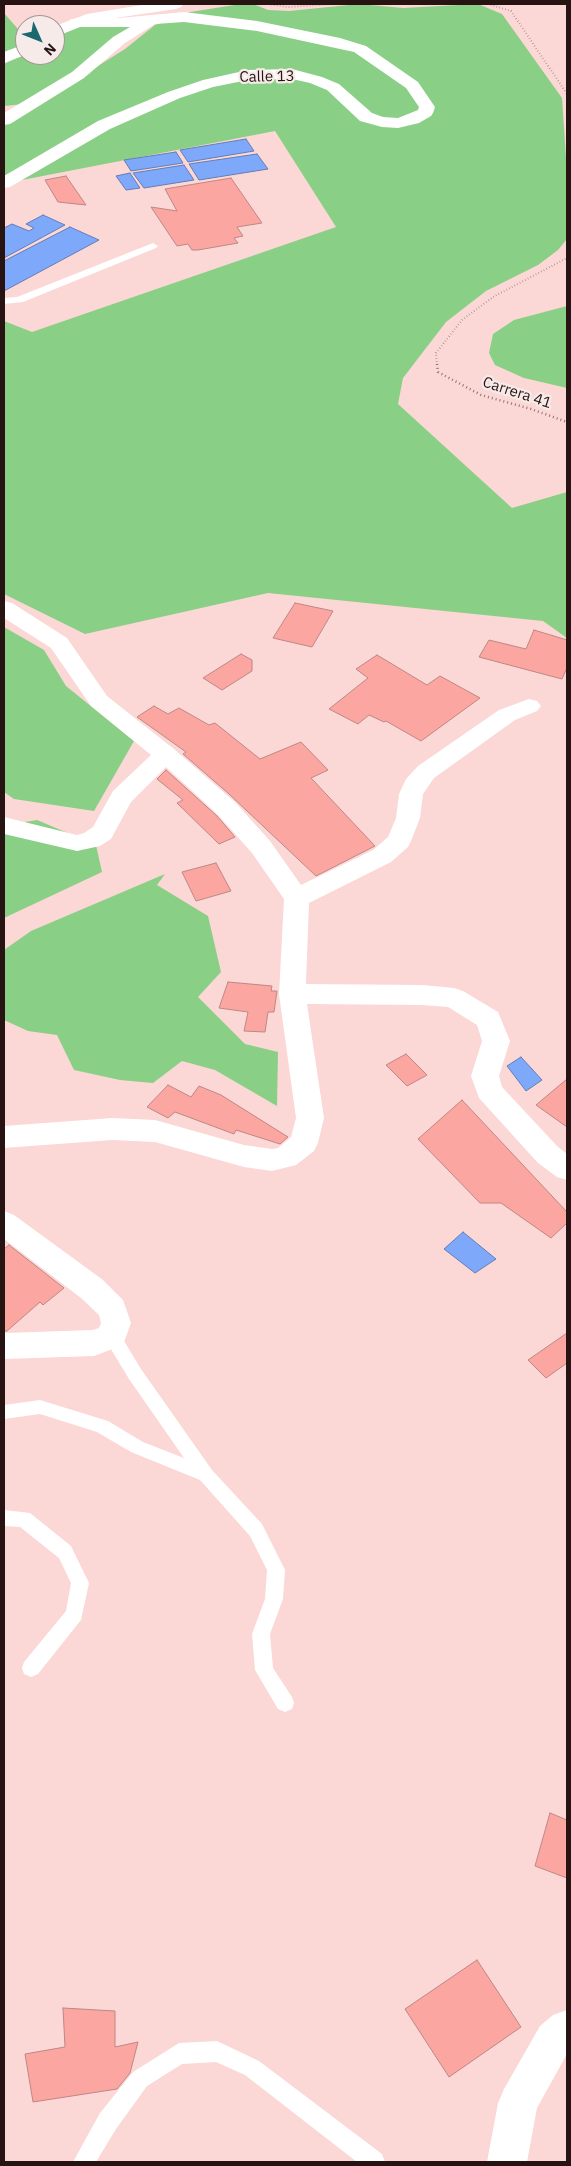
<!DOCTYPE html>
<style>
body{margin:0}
#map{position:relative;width:571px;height:2166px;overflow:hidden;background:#fbd7d5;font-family:"IBM Plex Sans",sans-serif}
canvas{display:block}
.frame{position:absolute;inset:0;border:5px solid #271312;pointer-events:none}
.north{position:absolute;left:15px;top:15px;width:50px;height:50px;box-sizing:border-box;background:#f7ebea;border:1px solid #a49594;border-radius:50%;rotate:134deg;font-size:14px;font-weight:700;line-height:20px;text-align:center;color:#271312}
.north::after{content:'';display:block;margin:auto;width:18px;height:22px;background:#1b686e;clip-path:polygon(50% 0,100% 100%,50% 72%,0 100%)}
</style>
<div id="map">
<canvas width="571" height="2166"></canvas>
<div class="frame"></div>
<div class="north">N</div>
</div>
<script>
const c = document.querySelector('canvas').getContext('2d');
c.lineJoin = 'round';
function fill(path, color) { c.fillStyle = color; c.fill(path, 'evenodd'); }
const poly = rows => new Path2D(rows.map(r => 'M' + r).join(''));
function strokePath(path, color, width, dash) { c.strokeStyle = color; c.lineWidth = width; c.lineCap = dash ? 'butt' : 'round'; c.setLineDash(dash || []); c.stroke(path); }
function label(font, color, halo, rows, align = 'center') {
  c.font = font + ' "IBM Plex Sans",sans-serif'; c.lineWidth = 4.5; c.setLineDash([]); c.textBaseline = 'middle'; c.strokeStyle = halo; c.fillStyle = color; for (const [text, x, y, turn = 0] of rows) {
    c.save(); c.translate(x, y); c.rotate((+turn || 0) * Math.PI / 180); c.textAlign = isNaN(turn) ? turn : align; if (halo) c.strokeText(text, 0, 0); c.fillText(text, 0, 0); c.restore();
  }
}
fill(poly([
 [241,4,253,4,268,10,289,11,359,4,403,8,478,4,502,14,562,98,567,172,567,239,558,250,538,265,486,291,446,322,403,378,398,404,512,508,567,492,567,638,543,621,268,593,85,634,4,594,4,321,32,332,336,227,275,131,22,180,18,169,4,176,4,125,125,49,155,25,190,12],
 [4,13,25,37,25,41,20,46,4,54],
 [137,25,83,66,24,104,4,106,4,64,25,54,55,55,55,38,74,27],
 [567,306,567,388,524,378,495,365,489,353,493,334,514,320],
 [4,627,44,650,66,686,134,741,94,811,14,799,4,792],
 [4,820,13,824,37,820,96,845,102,872,4,918],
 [165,874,157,885,208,916,221,972,198,997,245,1044,278,1052,277,1106,215,1070,182,1061,153,1083,120,1080,74,1070,57,1035,28,1031,4,1020,4,950,31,931]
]), '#8acf86');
const water = poly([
 [246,139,254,151,188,162,180,150,246,139],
 [176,152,183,163,131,171,124,160,176,152],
 [257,154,268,169,199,180,189,164,257,154],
 [184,165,194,180,144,188,133,173,184,165],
 [130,173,140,188,126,190,116,176,130,173],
 [43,215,65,225,4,258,4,228,12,224,29,231,34,228,26,224,43,215],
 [70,227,99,240,4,291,4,261,70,227],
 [521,1057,542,1080,526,1091,507,1066,521,1057],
 [463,1232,496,1259,475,1273,444,1249,463,1232]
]);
fill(water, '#7ea9fb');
strokePath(water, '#647cb5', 1);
const building = poly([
 [66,176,86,205,58,202,45,180,66,176],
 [231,178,262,223,237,227,243,236,234,238,238,243,198,250,192,250,188,244,177,246,151,207,177,211,165,189,231,178],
 [295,603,333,611,312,647,273,638,295,603],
 [534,630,567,640,567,668,562,679,479,657,489,640,526,649,534,630],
 [241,654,252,660,252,671,222,690,203,678,241,654],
 [377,655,427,685,440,676,480,698,421,741,386,721,384,722,369,715,358,724,329,709,368,678,356,669,377,655],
 [154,706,168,714,179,708,209,725,215,723,260,759,301,742,328,770,311,778,375,846,316,876,229,794,183,754,186,752,137,717,154,706],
 [166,770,217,816,235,837,219,844,177,803,183,800,157,779,166,770],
 [216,863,231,891,196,901,182,872,216,863],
 [228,982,272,986,271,991,277,991,274,1012,268,1012,265,1032,244,1031,248,1012,219,1008,228,982],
 [406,1054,427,1075,407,1086,386,1065,406,1054],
 [567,1079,567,1127,536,1105,567,1079],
 [168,1085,191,1097,199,1086,221,1095,288,1137,280,1144,236,1130,234,1134,175,1112,168,1118,147,1107,168,1085],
 [462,1100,567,1212,567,1223,551,1238,501,1203,480,1203,418,1139,462,1100],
 [9,1245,64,1288,43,1305,40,1302,7,1331,4,1331,4,1249,9,1245],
 [567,1333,567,1363,546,1378,528,1360,567,1333],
 [550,1813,567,1820,567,1878,535,1866,550,1813],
 [477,1960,521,2027,449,2077,405,2009,477,1960],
 [63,2008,115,2011,115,2047,138,2042,130,2073,117,2089,33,2102,25,2054,65,2047,63,2008]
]);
fill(building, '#fca6a2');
strokePath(building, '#bd8784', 1);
strokePath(poly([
 [268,4,288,7,332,4],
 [396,4,412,4],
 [488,4,511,11,567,94],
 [437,365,436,353,462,320,493,297,567,258]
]), '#907472', 2, [0.5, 2.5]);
strokePath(poly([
 [437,364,438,372,481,395,531,409,567,422]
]), '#907472', 2.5, [1, 3]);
fill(poly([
 [153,243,158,246,156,248,23,302,4,304,4,298,17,297,153,243],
 [112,1329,118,1331,141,1369,212,1470,262,1524,285,1570,283,1599,270,1634,273,1668,292,1697,294,1703,292,1709,285,1712,278,1709,255,1670,252,1634,265,1599,267,1570,250,1536,200,1480,131,1452,97,1432,40,1414,4,1419,4,1405,40,1400,108,1421,143,1442,184,1458,129,1379,106,1341,104,1336,106,1331,112,1329],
 [4,1510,30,1513,71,1546,89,1583,81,1620,38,1674,31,1677,24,1674,22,1668,24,1662,66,1611,71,1583,59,1558,20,1527,4,1526,4,1510],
 [217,2041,259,2061,382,2154,385,2162,357,2162,245,2075,216,2062,182,2064,147,2086,116,2129,96,2162,73,2162,100,2113,133,2072,179,2043,217,2041]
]), '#fff');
fill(poly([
 [184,12,257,21,340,38,366,46,418,82,435,107,433,113,431,116,419,123,398,128,382,127,360,121,327,90,310,83,292,79,248,80,213,87,180,98,110,129,10,187,4,188,4,176,98,121,168,92,203,80,248,70,292,69,322,77,339,84,372,113,383,117,398,118,418,110,419,107,406,88,354,52,257,31,184,22,155,24,125,43,84,78,10,124,4,125,4,113,72,72,113,37,130,27,76,27,71,25,68,22,71,19,119,18,184,12],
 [4,601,12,603,67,638,107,696,174,749,236,803,270,841,301,885,373,850,388,837,396,818,399,794,406,779,418,766,499,710,529,699,537,701,541,706,537,711,515,720,434,778,423,794,420,818,411,841,408,847,391,862,309,903,306,984,422,985,454,988,463,991,498,1012,510,1041,499,1076,502,1087,558,1147,567,1154,567,1180,557,1177,538,1163,479,1098,471,1076,482,1041,477,1025,448,1007,422,1005,307,1004,324,1118,318,1143,314,1151,296,1165,272,1171,244,1167,155,1142,112,1140,4,1148,4,1126,112,1118,155,1120,244,1145,272,1149,278,1148,291,1137,296,1118,279,994,284,899,252,853,218,815,166,767,131,802,111,839,100,846,77,851,4,834,4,817,77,835,84,833,93,827,113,791,151,755,91,706,51,648,4,618,4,601],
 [4,1211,14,1215,103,1280,123,1300,131,1323,123,1345,94,1356,4,1359,4,1333,93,1330,99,1328,101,1323,99,1315,81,1298,4,1239,4,1211],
 [567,2010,567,2054,537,2108,527,2162,487,2162,498,2103,504,2089,540,2026,553,2015,567,2010]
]), '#fff');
fill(poly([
 [148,4,184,4,181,7,176,9,95,21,55,37,55,26,87,14,148,4],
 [25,44,25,55,4,63,4,52,25,44]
]), '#fff');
label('15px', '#271312', '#f7ebea', [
 ["Calle 13",267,77,-1],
 ["Carrera 41",517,393,18]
]);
</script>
